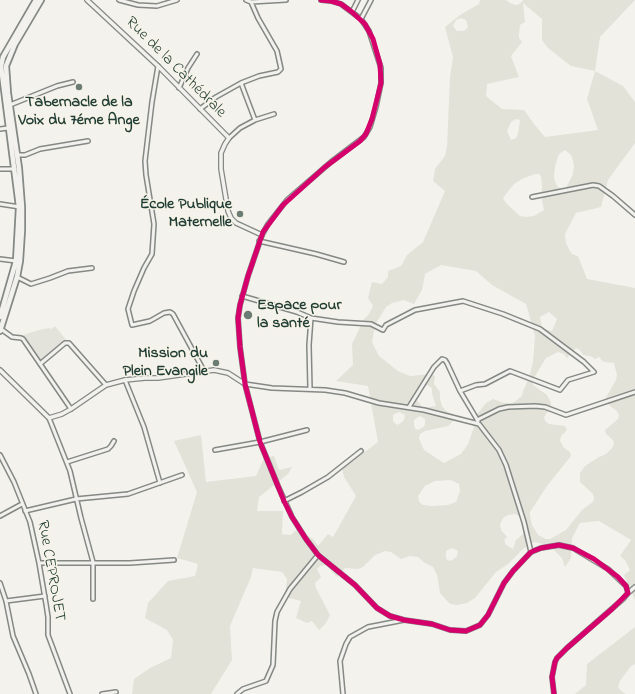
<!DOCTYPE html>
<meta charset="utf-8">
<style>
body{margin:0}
canvas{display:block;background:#f4f2ec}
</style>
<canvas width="635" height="694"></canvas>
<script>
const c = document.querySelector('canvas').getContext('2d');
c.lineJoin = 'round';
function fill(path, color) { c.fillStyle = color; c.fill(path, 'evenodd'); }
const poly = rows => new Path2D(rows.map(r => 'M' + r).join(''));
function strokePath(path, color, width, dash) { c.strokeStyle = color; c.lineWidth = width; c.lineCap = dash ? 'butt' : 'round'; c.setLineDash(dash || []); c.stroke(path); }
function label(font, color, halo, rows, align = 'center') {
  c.font = font + ' "Indie Flower",sans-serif'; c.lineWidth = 3; c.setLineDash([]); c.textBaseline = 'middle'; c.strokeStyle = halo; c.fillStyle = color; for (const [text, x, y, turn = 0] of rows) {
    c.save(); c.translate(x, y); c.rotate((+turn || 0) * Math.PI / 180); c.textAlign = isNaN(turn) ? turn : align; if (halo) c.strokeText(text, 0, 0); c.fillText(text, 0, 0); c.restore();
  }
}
fill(poly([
 [55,326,67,341,41,361,37,359,23,335,39,330,49,328,51,329]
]), '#e4e3db');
fill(poly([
 [480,0,506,0,512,4,517,5,522,2,523,0,635,0,600,37,595,71,623,86,635,102,635,143,608,180,601,207,576,213,565,234,566,243,570,251,572,254,578,256,587,279,635,288,635,600,624,575,630,570,625,560,620,556,631,540,599,521,580,523,572,538,571,558,565,567,562,558,549,545,534,542,523,549,508,564,496,572,475,598,467,603,457,605,450,604,440,593,437,575,433,567,425,563,418,557,410,556,401,559,391,552,385,551,375,555,363,567,358,569,345,568,337,577,326,565,320,566,317,569,321,577,315,583,316,588,330,615,326,623,319,630,312,621,307,623,296,618,301,601,285,597,287,579,282,572,253,568,251,577,230,626,232,660,211,694,132,694,134,679,150,668,171,658,173,640,167,630,145,618,148,603,168,581,195,576,198,564,177,558,197,492,174,441,201,435,206,482,256,476,264,458,274,456,279,470,292,467,288,474,259,497,257,511,283,511,282,534,291,535,297,529,313,539,318,546,328,534,333,537,356,496,344,477,342,469,378,442,368,386,336,381,353,365,352,344,364,319,369,314,373,306,368,298,372,282,382,284,388,277,388,271,401,266,407,255,423,242,445,191,433,181,435,169,445,156,447,147,450,77,453,57,445,27,460,15,479,4],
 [523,3,542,19,542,40,548,48,571,66,595,71,587,99,598,130,545,137,534,124,524,110,502,109,486,96,487,84,519,77,511,56,522,42,519,38,519,35,520,25,525,22],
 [461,18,466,20,468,27,464,31,457,31,453,26,456,20],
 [516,119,520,120,518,134,516,138,511,140,507,131,511,122],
 [565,150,570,154,572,157,574,166,573,174,566,188,562,190,557,186,554,178,555,166,559,154],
 [535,174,539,174,541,176,542,187,541,195,544,210,534,216,526,217,520,216,506,203,503,198,514,184,522,179],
 [441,265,476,271,492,285,526,304,535,336,533,362,529,378,523,391,522,396,513,403,504,403,493,399,486,403,477,414,474,427,468,444,461,454,444,463,424,450,419,438,420,434,425,431,448,426,457,417,453,414,446,411,442,406,440,399,440,392,434,384,435,376,431,374,410,376,398,371,379,356,372,342,375,325,386,307,392,303,404,300,414,304,422,290,425,274],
 [549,312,557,319,552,331,542,328,540,317],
 [576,348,580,350,583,355,593,357,594,359,600,357,601,360,605,362,614,363,617,375,616,380,605,399,610,406,617,411,619,415,618,419,605,430,606,434,613,440,614,444,612,448,606,454,599,457,585,466,580,473,580,482,593,494,594,498,593,502,582,510,566,530,550,539,546,539,538,535,532,525,530,516,530,512,547,486,571,456,570,452,564,448,560,441,561,436,567,430,565,426,549,424,545,421,544,417,551,407,551,403,547,395,533,385,532,381,546,358,558,352,564,354,567,358],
 [427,385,432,388,432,394,436,406,423,408,417,400,421,394,421,389],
 [399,412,405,415,404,420,401,423,397,425,393,421,393,415],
 [420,416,425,419,425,425,422,428,418,430,415,429,414,425,414,420],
 [451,480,459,484,460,491,456,502,448,505,432,506,423,505,420,503,419,501,418,496,425,486,435,481],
 [515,514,523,518,526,523,526,526,523,534,516,540,513,549,506,545,504,540,507,537,501,530,500,525,503,518,508,515],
 [452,548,458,551,457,556,454,559,450,561,447,560,446,557,446,551],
 [635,627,635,664,631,666,620,681,618,687,620,690,626,694,575,694,586,685,587,664]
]), '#e2e2d9');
const minor = poly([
 [119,0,138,5,157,6,177,0],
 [246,0,251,2,286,0],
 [352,12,358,0],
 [361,19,371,0],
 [158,66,152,102,145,161,146,175,154,224,152,254,144,268,134,291,128,309,132,325,150,321,164,313,170,312,173,314,204,371],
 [241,83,255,120],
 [179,88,188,68,197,54],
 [10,105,57,86,73,82],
 [200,109,216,97,241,83,259,76,278,72,281,69,277,51,258,18,251,2],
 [0,129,8,128],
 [229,138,240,128,255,120,274,114],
 [17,155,25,155,40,149,88,141],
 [0,169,15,169],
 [532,197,593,185,599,186,613,196,635,215],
 [0,204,20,207],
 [262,235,268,224,287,200,331,162,364,137,370,127,376,107,381,83,381,68,369,31,361,19,341,4,331,1,321,0],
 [259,241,316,254,344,262],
 [0,259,16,261],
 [17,277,31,284,50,278,68,271,92,268],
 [242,296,297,312,311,318,338,322,371,324,383,330,386,325,415,310,463,301,503,314,540,329,584,362,594,372,568,380,560,390,518,374,510,371,485,384,476,385,460,391],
 [1,329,12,337,21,338,23,339,71,409],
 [40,364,65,343,69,343,106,385],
 [125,380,144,427,160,483],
 [245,384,272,388,325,390,345,393,379,403,424,410,479,424,499,450,506,465,524,522,531,552],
 [310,389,309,345,311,318],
 [409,407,434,367,442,359,445,360,447,363,460,391,478,421],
 [49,418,70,471,81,518,93,562,93,599],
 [477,420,499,409,508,407,535,406,545,407,566,415,635,392],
 [215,450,260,442,307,430],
 [0,455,14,482,30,522,39,563,46,604,48,617,48,635,70,694],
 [67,462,108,449,111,446,114,441],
 [284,501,302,492,328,477,361,451],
 [25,511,76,499,128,494,182,475],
 [0,516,22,504],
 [39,563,130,563,174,560],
 [0,583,6,601,13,636,29,674,36,694],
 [6,601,45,596],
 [102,694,116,692],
 [237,694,243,689,266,681,273,665,275,621,277,612,290,589,318,555],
 [343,694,340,661,346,644,350,637,368,627,404,620]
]);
const tertiary = poly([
 [87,0,158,66,229,138,225,144,221,153,221,169,228,211,231,218,236,223,262,235,248,276,240,305,238,318,240,347,245,384,260,442,278,486,292,517,306,539,318,555,355,585,377,608,390,616,404,620,432,624,450,630,466,631,480,625,488,615,504,583,513,571,531,552,541,548,559,545,573,548,608,569,626,586,628,593,623,599,567,648,557,658,555,662,552,677,554,694],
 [0,370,49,418,62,414,71,409,106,385,125,380,145,378,158,378,214,370,228,373,245,384],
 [628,593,635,587]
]);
const primary = poly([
 [0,317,16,261,19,207,1,66,3,57,36,0],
 [0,331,17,277,20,261,22,230,22,207,19,168,8,93,6,66,15,44,41,0]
]);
strokePath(minor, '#848985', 6);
strokePath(tertiary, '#848985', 6);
strokePath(primary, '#848985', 8);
strokePath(minor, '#f2f1ed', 3);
strokePath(tertiary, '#f2f1ed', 3.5);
strokePath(primary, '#f2f1ed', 4.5);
strokePath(poly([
 [321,0,331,1,341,4,352,12,365,24,373,39,380,64,381,83,372,119,366,134,360,141,325,167,283,205,263,232,248,276,240,305,238,318,240,347,245,384,260,442,284,501,292,517,306,539,318,555,355,585,377,608,390,616,404,620,432,624,450,630,466,631,480,625,488,615,504,583,513,571,531,552,541,548,559,545,573,548,594,559,618,577,626,586,628,593,612,609,567,648,557,658,555,662,552,677,554,694]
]), '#d6006c', 5);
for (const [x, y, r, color] of [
 [79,87,4,"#6a7c74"],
 [240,214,4,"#6a7c74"],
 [248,315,5,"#6a7c74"],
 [216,363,4,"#6a7c74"]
]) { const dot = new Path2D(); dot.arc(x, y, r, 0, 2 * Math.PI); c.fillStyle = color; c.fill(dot); strokePath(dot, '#f7f3e8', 1.5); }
label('16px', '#1f3d34', '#f7f3e8', [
 ["Rue de la Cathédrale",175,68,45],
 ["Rue CEPROJET",50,571,80]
]);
label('bold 16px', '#1f3d34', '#f7f3e8', [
 ["Tabernacle de la",79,103,"center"],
 ["Voix du 7éme Ange",79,121,"center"],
 ["École Publique",232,205],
 ["Maternelle",232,223],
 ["Espace pour",257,306,"left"],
 ["la santé",257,324,"left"],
 ["Mission du",208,354],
 ["Plein Evangile",208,372]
], 'right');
</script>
